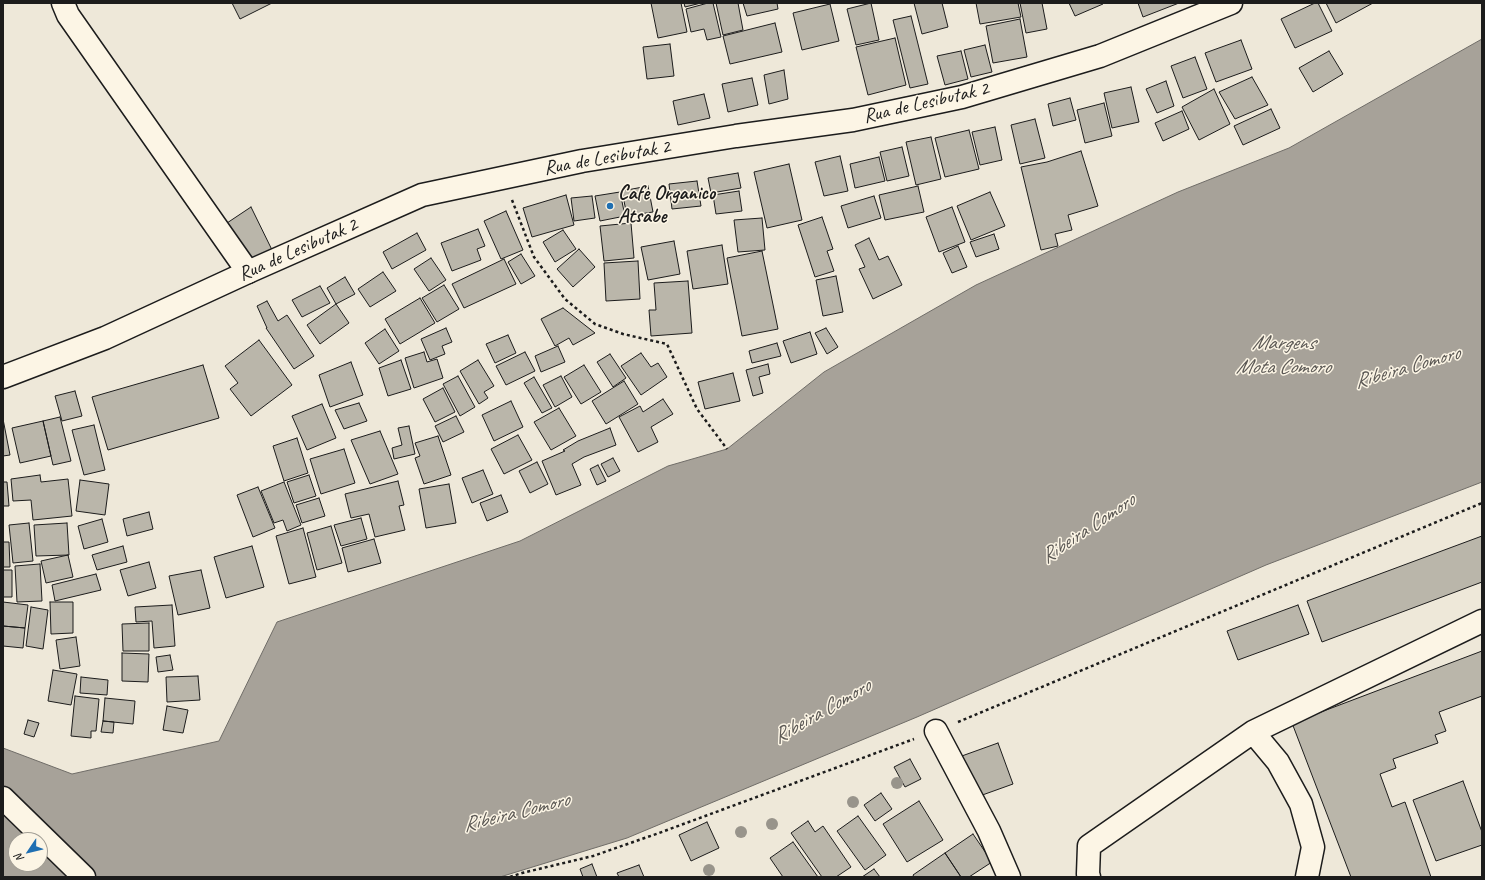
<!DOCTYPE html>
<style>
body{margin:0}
#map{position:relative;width:1485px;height:880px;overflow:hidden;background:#eee8d9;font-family:Caveat,sans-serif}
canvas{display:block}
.frame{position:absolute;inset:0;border:4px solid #1c1c1c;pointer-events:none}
.north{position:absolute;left:8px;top:832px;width:40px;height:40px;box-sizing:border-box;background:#fcf5e5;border:1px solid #a29e95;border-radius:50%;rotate:235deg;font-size:11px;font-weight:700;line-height:16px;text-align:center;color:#1c1c1c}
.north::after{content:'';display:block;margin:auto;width:14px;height:18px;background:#1f6fb2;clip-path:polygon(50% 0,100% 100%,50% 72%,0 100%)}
</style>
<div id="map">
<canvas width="1485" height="880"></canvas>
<div class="frame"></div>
<div class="north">N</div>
</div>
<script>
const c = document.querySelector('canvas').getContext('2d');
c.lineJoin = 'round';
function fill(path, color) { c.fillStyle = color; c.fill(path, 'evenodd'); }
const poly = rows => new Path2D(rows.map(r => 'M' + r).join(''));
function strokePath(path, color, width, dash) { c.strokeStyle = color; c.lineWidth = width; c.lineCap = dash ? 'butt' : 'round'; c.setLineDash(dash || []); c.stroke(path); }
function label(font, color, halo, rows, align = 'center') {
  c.font = font + ' Caveat,sans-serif'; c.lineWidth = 3; c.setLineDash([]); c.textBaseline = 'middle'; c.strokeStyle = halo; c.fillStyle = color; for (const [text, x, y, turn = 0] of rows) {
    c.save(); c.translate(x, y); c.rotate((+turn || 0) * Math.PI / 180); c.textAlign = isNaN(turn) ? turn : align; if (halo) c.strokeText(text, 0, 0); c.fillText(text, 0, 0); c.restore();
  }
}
const water = poly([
 [1482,39,1482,482,1266,565,917,717,627,838,500,877,3,877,3,748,72,774,219,741,277,622,520,541,668,466,727,449,824,372,976,285,1178,192,1289,148,1482,39],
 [16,840,40,840,40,864,16,864,16,840]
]);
fill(water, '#a7a299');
strokePath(water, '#6f6c67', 1);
const building = poly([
 [232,3,272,3,240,19,232,3],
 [651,3,681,3,687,32,658,38,651,3],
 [684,3,701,3,685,7,684,3],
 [708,3,713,3,721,37,707,40,704,29,691,32,686,9,708,3],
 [716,3,738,3,743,30,723,35,716,3],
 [743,3,777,3,778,9,747,16,743,3],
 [871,3,879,40,856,45,847,9,871,3],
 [914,3,942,3,948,27,922,34,914,3],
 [976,3,1018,3,1021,17,980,24,976,3],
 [1020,3,1042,3,1047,29,1026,33,1020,3],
 [1069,3,1103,3,1103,4,1075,16,1069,3],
 [1138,3,1179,3,1143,17,1138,3],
 [1315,3,1318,3,1332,31,1295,48,1281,19,1315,3],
 [1326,3,1373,3,1336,23,1326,3],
 [830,4,839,41,802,50,793,13,830,4],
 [911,16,928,84,910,88,893,20,911,16],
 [1020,19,1027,57,993,63,986,26,1020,19],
 [775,23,782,52,730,64,723,36,775,23],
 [895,38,906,85,868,95,856,47,895,38],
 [1241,40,1252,69,1216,82,1205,53,1241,40],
 [670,44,674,76,647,79,643,47,670,44],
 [985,45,992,72,971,77,964,50,985,45],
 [961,51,968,79,945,85,937,56,961,51],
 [1329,51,1343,74,1313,92,1299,68,1329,51],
 [1195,57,1207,89,1183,98,1171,66,1195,57],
 [784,70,788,99,769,104,764,75,784,70],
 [1252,77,1268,105,1235,119,1219,92,1252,77],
 [752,78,758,105,728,112,722,84,752,78],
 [1166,81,1174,106,1157,113,1146,89,1166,81],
 [1131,87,1139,122,1112,128,1104,93,1131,87],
 [1214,89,1230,124,1199,140,1182,107,1214,89],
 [704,94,710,118,678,125,673,101,704,94],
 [1070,98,1076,120,1053,126,1048,104,1070,98],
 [1104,103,1112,136,1085,143,1077,110,1104,103],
 [1271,109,1280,128,1243,145,1234,126,1271,109],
 [1182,111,1189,129,1163,141,1155,123,1182,111],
 [1035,119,1045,158,1020,164,1011,125,1035,119],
 [995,127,1002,160,980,165,972,132,995,127],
 [969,130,979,169,945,177,935,138,969,130],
 [931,137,941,179,916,185,906,142,931,137],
 [902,147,909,176,887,181,880,152,902,147],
 [1081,151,1098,206,1068,215,1072,230,1055,234,1058,246,1041,250,1021,167,1047,162,1081,151],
 [840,156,848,191,824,196,815,162,840,156],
 [879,157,885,181,855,188,850,164,879,157],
 [789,164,802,220,767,228,754,172,789,164],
 [738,173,741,188,711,193,708,178,738,173],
 [697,181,701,206,672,209,669,184,697,181],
 [648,186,653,212,627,216,622,191,648,186],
 [918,186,924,212,885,220,879,195,918,186],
 [739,191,742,211,716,214,713,195,739,191],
 [620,192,625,216,600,221,595,196,620,192],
 [990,192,1005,226,971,240,957,206,990,192],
 [566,195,574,225,532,237,523,208,566,195],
 [592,196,595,218,574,221,571,198,592,196],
 [874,196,881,218,848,228,841,206,874,196],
 [251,207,274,254,250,266,227,223,251,207],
 [952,207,965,242,939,252,926,217,952,207],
 [506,211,523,250,501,259,484,221,506,211],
 [822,217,833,249,827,251,834,271,815,277,798,225,822,217],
 [762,218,765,250,738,252,734,220,762,218],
 [631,223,634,258,604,261,600,226,631,223],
 [478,229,485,246,477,249,481,260,452,271,441,243,478,229],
 [563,230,576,249,555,262,543,242,563,230],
 [417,233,426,250,392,269,383,252,417,233],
 [994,234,999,249,976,257,970,242,994,234],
 [869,238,879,260,888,256,902,285,873,299,859,269,865,267,855,245,869,238],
 [674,241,680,274,648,280,641,247,674,241],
 [722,245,728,284,693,289,687,251,722,245],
 [958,246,967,267,952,273,943,253,958,246],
 [579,249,595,267,573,287,557,269,579,249],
 [762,251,778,329,742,336,727,258,762,251],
 [521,254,535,276,521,284,508,262,521,254],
 [431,258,446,280,429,291,414,269,431,258],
 [504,259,516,284,464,308,452,284,504,259],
 [638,261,640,299,606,301,604,263,638,261],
 [383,272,396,291,370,307,358,289,383,272],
 [836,276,843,312,823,316,816,280,836,276],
 [345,277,355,294,336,304,327,288,345,277],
 [688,281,692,333,651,336,649,310,656,310,654,283,688,281],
 [444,285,459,309,437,322,422,298,444,285],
 [320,286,330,303,302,317,292,300,320,286],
 [420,298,435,323,400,344,385,319,420,298],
 [267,301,278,321,287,315,314,356,294,369,266,328,267,328,257,306,267,301],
 [336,304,349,323,320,344,307,325,336,304],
 [563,308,595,333,573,345,569,338,555,346,541,319,563,308],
 [446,328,452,342,442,346,445,354,430,360,421,339,446,328],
 [826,328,838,347,827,354,815,333,826,328],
 [385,329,399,351,379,364,365,343,385,329],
 [810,332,817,354,791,363,783,341,810,332],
 [508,335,516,353,495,363,486,344,508,335],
 [259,340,292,385,251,416,230,389,238,383,225,366,259,340],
 [777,343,781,356,752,363,749,351,777,343],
 [558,346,565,362,541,372,535,356,558,346],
 [424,352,427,362,437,359,443,378,414,388,405,358,424,352],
 [525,352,535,371,506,385,496,366,525,352],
 [641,353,651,367,658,363,667,377,641,395,621,366,641,353],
 [610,354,626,378,613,387,597,362,610,354],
 [401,360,411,389,388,396,379,368,401,360],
 [478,360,494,386,484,392,488,398,479,404,460,371,478,360],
 [351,362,363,395,330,407,319,375,351,362],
 [768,364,770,374,759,377,763,393,753,396,746,370,768,364],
 [203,365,219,418,108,450,92,397,203,365],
 [584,365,601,392,581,404,564,377,584,365],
 [733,373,740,401,705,409,698,382,733,373],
 [458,376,475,407,460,416,443,384,458,376],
 [561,376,572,397,555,407,543,385,561,376],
 [534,377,552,408,542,413,524,383,534,377],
 [624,381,638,404,606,424,592,401,624,381],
 [443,388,455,412,435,422,423,399,443,388],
 [75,391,82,416,62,421,55,396,75,391],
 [663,399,673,414,651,427,658,442,638,452,619,417,640,406,643,412,663,399],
 [511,401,523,427,494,441,482,415,511,401],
 [359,403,367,421,344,429,335,410,359,403],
 [322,404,336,438,307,450,292,416,322,404],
 [559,408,576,436,551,450,534,422,559,408],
 [456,416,464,432,443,442,435,426,456,416],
 [60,417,71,461,53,465,43,421,60,417],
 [3,419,10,455,3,456,3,419],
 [43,421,51,456,20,463,12,428,43,421],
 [94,425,105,470,84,475,72,430,94,425],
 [409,426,415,454,394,459,392,448,402,445,398,428,409,426],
 [610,428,616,445,584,457,572,464,581,485,556,495,542,461,565,451,563,450,578,441,610,428],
 [380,431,398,474,370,484,351,440,380,431],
 [518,435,532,460,504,474,491,449,518,435],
 [438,436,451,475,424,484,415,458,420,456,415,443,438,436],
 [297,438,308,473,284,481,273,446,297,438],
 [344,449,355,483,321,494,310,459,344,449],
 [613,458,620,471,608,477,601,464,613,458],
 [537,462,548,484,530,493,519,471,537,462],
 [598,465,606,481,597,485,590,469,598,465],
 [483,470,493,494,472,503,462,478,483,470],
 [40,475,41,482,68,479,72,516,33,520,31,500,13,501,11,479,40,475],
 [309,475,316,496,294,503,287,482,309,475],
 [80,480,109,484,105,515,76,511,80,480],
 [398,481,404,505,399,506,405,530,375,537,369,514,351,518,345,494,398,481],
 [3,482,7,482,9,506,3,506,3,482],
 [284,482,301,525,287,531,283,520,274,523,261,491,284,482],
 [449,484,456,523,426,528,419,489,449,484],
 [258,487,275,528,253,537,237,495,258,487],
 [501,495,508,512,487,521,480,503,501,495],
 [319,498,325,516,302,523,296,505,319,498],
 [149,512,153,529,127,536,123,519,149,512],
 [361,518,367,539,341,546,334,525,361,518],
 [102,519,108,542,84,549,78,526,102,519],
 [29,523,33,561,13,563,9,525,29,523],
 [67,523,69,555,36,556,34,525,67,523],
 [331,526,342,563,317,570,307,533,331,526],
 [303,528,316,577,289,584,276,536,303,528],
 [1482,536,1482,582,1322,642,1307,601,1482,536],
 [374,539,381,563,348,572,342,548,374,539],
 [3,542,9,542,10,567,3,567,3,542],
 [123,546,127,562,97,570,92,555,123,546],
 [252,546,264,587,226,598,214,557,252,546],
 [68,555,73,577,46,583,41,561,68,555],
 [149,562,156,588,128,596,120,570,149,562],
 [40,564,42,601,17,602,15,566,40,564],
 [3,570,12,570,12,597,3,597,3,570],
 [201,570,210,608,178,615,169,576,201,570],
 [96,574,101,590,55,601,52,585,96,574],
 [3,602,28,605,25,628,3,626,3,602],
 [50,602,73,602,73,633,51,634,50,602],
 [172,605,175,646,154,648,152,621,136,622,135,607,172,605],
 [1298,605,1309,634,1238,660,1227,631,1298,605],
 [31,607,48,610,43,649,26,646,31,607],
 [149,623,149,651,123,651,122,624,149,623],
 [3,626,25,628,23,648,3,646,3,626],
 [76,637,80,666,60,669,56,640,76,637],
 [1482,651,1482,696,1439,712,1446,731,1435,735,1438,743,1393,759,1396,768,1380,774,1392,807,1405,802,1431,877,1351,877,1292,723,1482,651],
 [122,653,149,654,148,682,122,681,122,653],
 [170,655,173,670,158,672,156,657,170,655],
 [53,670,77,674,71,705,48,701,53,670],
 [198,676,200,700,167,702,166,677,198,676],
 [81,677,108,680,107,695,80,693,81,677],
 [75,696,99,699,96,731,91,731,91,738,71,736,75,696],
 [105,698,135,701,133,724,103,721,105,698],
 [167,706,188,710,183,733,163,730,167,706],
 [28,720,39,723,34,737,24,734,28,720],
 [103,721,114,722,113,733,101,732,103,721],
 [998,743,1013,784,974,798,959,757,998,743],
 [910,759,921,779,905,787,894,767,910,759],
 [1463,781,1482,832,1482,845,1436,861,1413,800,1463,781],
 [881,793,892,809,875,821,864,805,881,793],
 [919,801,943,840,907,862,883,824,919,801],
 [858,816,886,855,865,870,837,831,858,816],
 [808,821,815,832,823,826,851,867,836,877,822,877,791,833,808,821],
 [707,822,719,848,691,861,679,835,707,822],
 [973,834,992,862,969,877,961,877,945,853,973,834],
 [793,842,818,877,783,877,770,858,793,842],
 [945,853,961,877,914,877,913,875,945,853],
 [592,864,597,877,583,877,580,869,592,864],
 [639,865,644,877,619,877,617,873,639,865],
 [874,869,880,877,862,877,874,869]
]);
fill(building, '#bab6aa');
strokePath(building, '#1c1c1c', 1);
const minor = poly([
 [63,3,68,15,248,272],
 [936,731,989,831,1009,877],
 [1253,732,1278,762,1301,804,1313,847,1307,877],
 [1089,877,1088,874,1089,846,1253,732,1482,621]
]);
const major = poly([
 [3,377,105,338,248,272,422,195,582,161,736,136,853,120,962,97,1100,56,1231,3],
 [3,798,84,877]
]);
strokePath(minor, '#1c1c1c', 25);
strokePath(major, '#1c1c1c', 25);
strokePath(poly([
 [512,200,534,257,565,299,595,324,623,334,667,344,697,409,727,449],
 [958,722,1482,503],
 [510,877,522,873,593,856,659,833,914,739]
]), '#1c1c1c', 2.5, [3, 3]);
strokePath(minor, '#fcf5e5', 22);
strokePath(major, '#fcf5e5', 22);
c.fillStyle = '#98948b';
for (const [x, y] of [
 [897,783],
 [853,802],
 [772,824],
 [741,832],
 [709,870]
]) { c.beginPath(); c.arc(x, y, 6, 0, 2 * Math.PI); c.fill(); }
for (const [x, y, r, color] of [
 [610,206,4,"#1f6fb2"]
]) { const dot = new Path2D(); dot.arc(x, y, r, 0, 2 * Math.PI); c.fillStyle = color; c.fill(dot); strokePath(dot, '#fcf5e5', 1.5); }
label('20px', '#1c1c1c', '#fcf5e5', [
 ["Rua de Lesibutak 2",926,103,-13],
 ["Rua de Lesibutak 2",607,158,-10],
 ["Rua de Lesibutak 2",298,250,-24]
]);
label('bold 20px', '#1c1c1c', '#fcf5e5', [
 ["Cafe Organico",618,194],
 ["Atsabe",618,217]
], 'left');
label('italic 21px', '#5b5854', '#fcf5e5', [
 ["Margens",1283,343],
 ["Mota Comoro",1283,367],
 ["Ribeira Comoro",1407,368,-16],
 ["Ribeira Comoro",1088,529,-34],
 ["Ribeira Comoro",822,712,-30],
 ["Ribeira Comoro",516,813,-14]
]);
</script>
